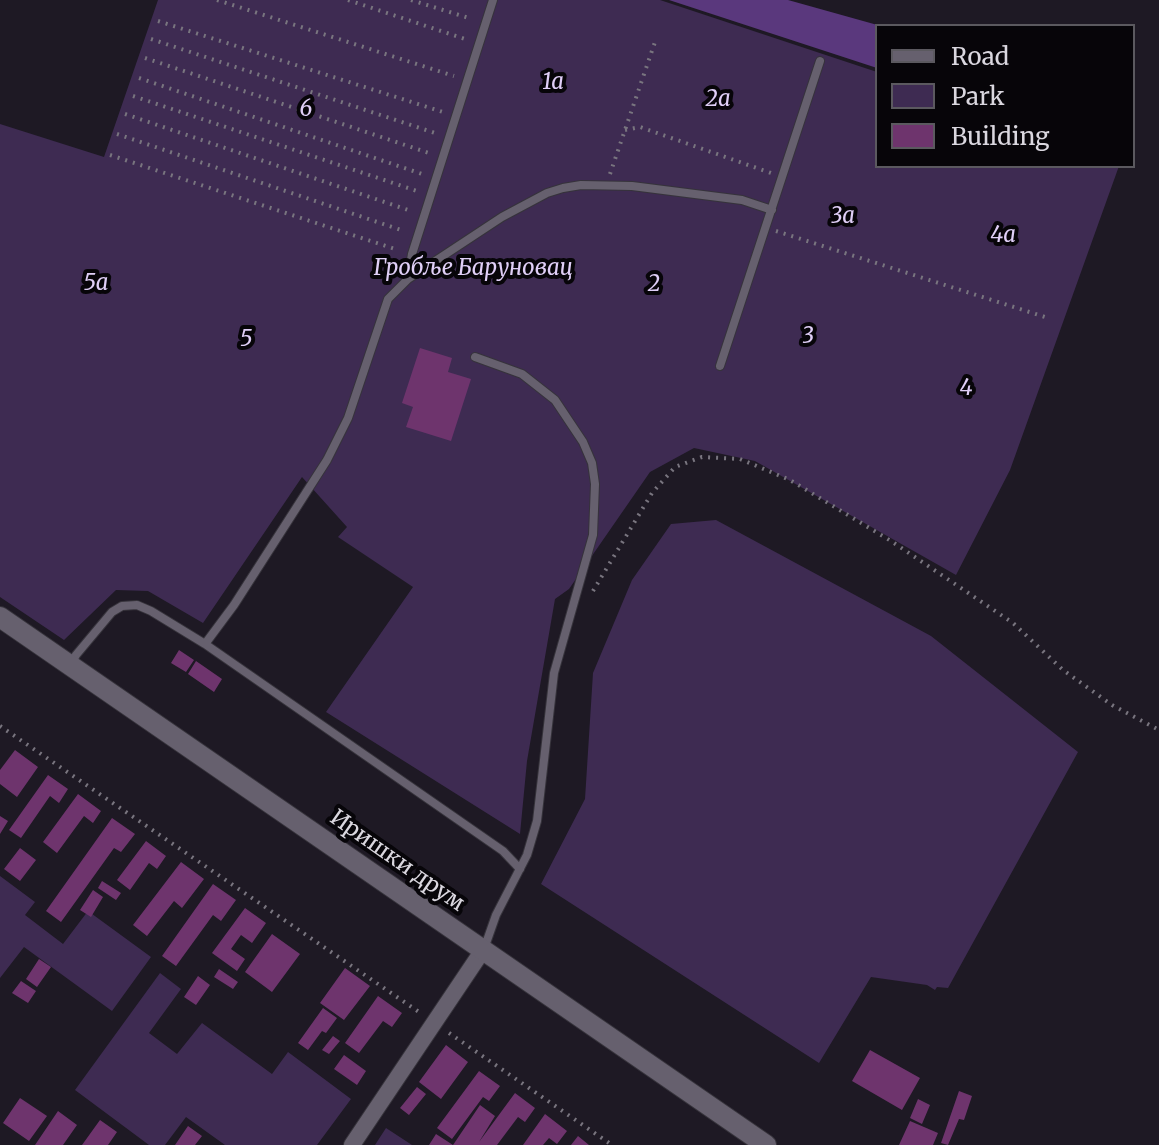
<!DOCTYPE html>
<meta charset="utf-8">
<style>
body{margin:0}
#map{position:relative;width:1159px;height:1145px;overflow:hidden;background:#1e1924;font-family:Merriweather,serif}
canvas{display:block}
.legend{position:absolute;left:875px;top:24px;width:260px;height:144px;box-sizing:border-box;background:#070509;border:2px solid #5b595f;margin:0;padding:10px 14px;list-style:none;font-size:24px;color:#dad7df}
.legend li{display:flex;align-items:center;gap:16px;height:40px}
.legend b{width:40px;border:2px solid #5b595f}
</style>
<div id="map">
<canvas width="1159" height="1145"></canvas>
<ul class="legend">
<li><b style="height:10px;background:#66606e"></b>Road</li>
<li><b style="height:22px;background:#3e2b52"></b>Park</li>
<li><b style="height:22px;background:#6e346d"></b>Building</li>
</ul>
</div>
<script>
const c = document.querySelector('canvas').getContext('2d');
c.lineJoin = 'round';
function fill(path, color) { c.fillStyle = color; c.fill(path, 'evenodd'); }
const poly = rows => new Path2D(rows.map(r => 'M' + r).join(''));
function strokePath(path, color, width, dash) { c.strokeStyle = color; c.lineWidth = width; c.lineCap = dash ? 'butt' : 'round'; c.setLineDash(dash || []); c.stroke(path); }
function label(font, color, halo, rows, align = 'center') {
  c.font = font + ' Merriweather,serif'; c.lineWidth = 8; c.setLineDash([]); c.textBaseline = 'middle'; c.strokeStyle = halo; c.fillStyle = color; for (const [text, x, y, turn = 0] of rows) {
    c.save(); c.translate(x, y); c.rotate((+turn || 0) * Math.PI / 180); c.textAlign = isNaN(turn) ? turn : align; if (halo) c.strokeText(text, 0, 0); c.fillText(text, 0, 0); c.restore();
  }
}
fill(poly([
 [158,0,660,0,877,72,877,166,1119,166,1010,470,956,575,755,461,694,448,650,472,569,589,555,599,527,761,520,834,326,712,413,587,338,537,347,527,302,477,203,623,148,591,116,590,64,640,0,597,0,124,104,157],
 [716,520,931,636,1078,752,948,988,937,987,935,990,927,985,871,977,819,1063,541,884,585,799,593,673,632,580,671,524],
 [0,876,35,902,25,915,63,944,88,911,151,957,112,1011,24,947,0,978],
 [160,973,181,989,149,1033,177,1054,202,1023,272,1074,288,1052,351,1099,317,1145,225,1145,186,1117,165,1145,149,1145,75,1090],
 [386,1128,412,1145,375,1145]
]), '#3e2b52');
fill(poly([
 [669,0,788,0,881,26,877,26,877,68]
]), '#5a387d');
fill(poly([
 [420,348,452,358,448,372,471,379,451,441,406,427,413,407,402,403],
 [179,650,194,660,186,672,171,663],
 [196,661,222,679,214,692,188,674],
 [15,750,38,767,17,797,0,784,0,770],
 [48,775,68,789,59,803,50,796,21,838,9,830],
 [78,794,101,811,93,823,84,816,57,853,43,842],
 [0,816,8,821,0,834],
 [112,818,135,834,121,852,114,848,61,922,46,911],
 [146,841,166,856,157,869,149,863,130,890,117,880],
 [20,848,36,860,20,881,4,869],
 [181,862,204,879,182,908,174,901,147,936,133,925],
 [102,881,121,893,116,900,98,888],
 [213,884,236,900,221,921,213,915,176,966,162,956],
 [93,890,103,897,91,917,80,910],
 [245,908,266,923,252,943,241,935,231,949,245,959,237,971,212,953],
 [272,934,300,954,272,992,245,972],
 [39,959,51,967,37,987,26,979],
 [345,968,370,986,344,1020,320,1003],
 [219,969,238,982,233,989,214,977],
 [198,976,210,985,196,1005,184,997],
 [21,981,36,991,28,1003,12,993],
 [378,996,402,1013,392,1027,383,1021,359,1053,345,1043],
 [323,1008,337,1018,326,1033,322,1031,308,1050,298,1043],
 [333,1036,340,1041,329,1054,322,1050],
 [446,1045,468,1062,441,1099,419,1082],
 [870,1050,920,1078,902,1110,852,1081],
 [344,1055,366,1071,357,1085,334,1069],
 [479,1071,500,1086,489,1101,483,1097,452,1139,437,1128],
 [417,1087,426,1094,409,1115,400,1108],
 [959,1091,972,1096,964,1120,959,1119,948,1145,941,1143],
 [515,1093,535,1108,525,1122,518,1117,497,1145,453,1145,480,1105,495,1116,479,1142],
 [20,1098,47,1116,29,1141,3,1123],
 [918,1099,930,1105,922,1124,910,1118],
 [58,1111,77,1125,63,1145,35,1145],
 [545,1114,567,1131,557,1144,549,1138,543,1145,523,1145],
 [100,1120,117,1132,108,1145,82,1145],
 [910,1121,938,1133,933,1145,899,1145],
 [188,1126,202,1136,195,1145,175,1145],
 [436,1134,453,1145,429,1145],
 [578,1136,589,1145,571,1145]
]), '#6e346d');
const service = poly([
 [408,278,412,254,493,0],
 [475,357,522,374,555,400,583,442,592,463,595,484,593,535,554,673,537,821,527,855,496,915,484,949],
 [720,366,820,61],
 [205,644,234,605,327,460,348,418,388,299,408,279,502,217,547,193,563,188,581,185,632,186,742,200,772,210],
 [71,664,76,655,112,612,122,606,137,605,151,611,205,644,503,851,520,869]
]);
const minor = poly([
 [352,1145,483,950]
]);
const tertiary = poly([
 [0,617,766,1145]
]);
strokePath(service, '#36333b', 10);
strokePath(minor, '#36333b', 18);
strokePath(tertiary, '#36333b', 22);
strokePath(poly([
 [217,0,454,76],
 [348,0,465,39],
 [411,0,472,19],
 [158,21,446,113],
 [151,39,435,133],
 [145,58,429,153],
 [139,78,422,174],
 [133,96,417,191],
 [125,114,411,211],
 [625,130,640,127,771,173],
 [117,134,404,231],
 [110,155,398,250],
 [610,174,656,39],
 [776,231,1045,317],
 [593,591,652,493,675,467,702,457,740,459,790,480,891,541,1013,623,1063,670,1112,705,1159,730],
 [0,726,419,1012],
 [449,1033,612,1145]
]), '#79757f', 4, [2, 6]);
strokePath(service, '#66606e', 8);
strokePath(minor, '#66606e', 16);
strokePath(tertiary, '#66606e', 20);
label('italic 22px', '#e0cff7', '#070509', [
 ["1a",553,83],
 ["2a",718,100],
 ["6",306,110],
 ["3a",843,217],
 ["4a",1003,236],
 ["Гробље Баруновац",473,269],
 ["5a",96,284],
 ["2",654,285],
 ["3",808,337],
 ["5",246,340],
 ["4",966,389]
]);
label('22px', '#dad7df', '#070509', [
 ["Иришки друм",397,861,35]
]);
</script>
